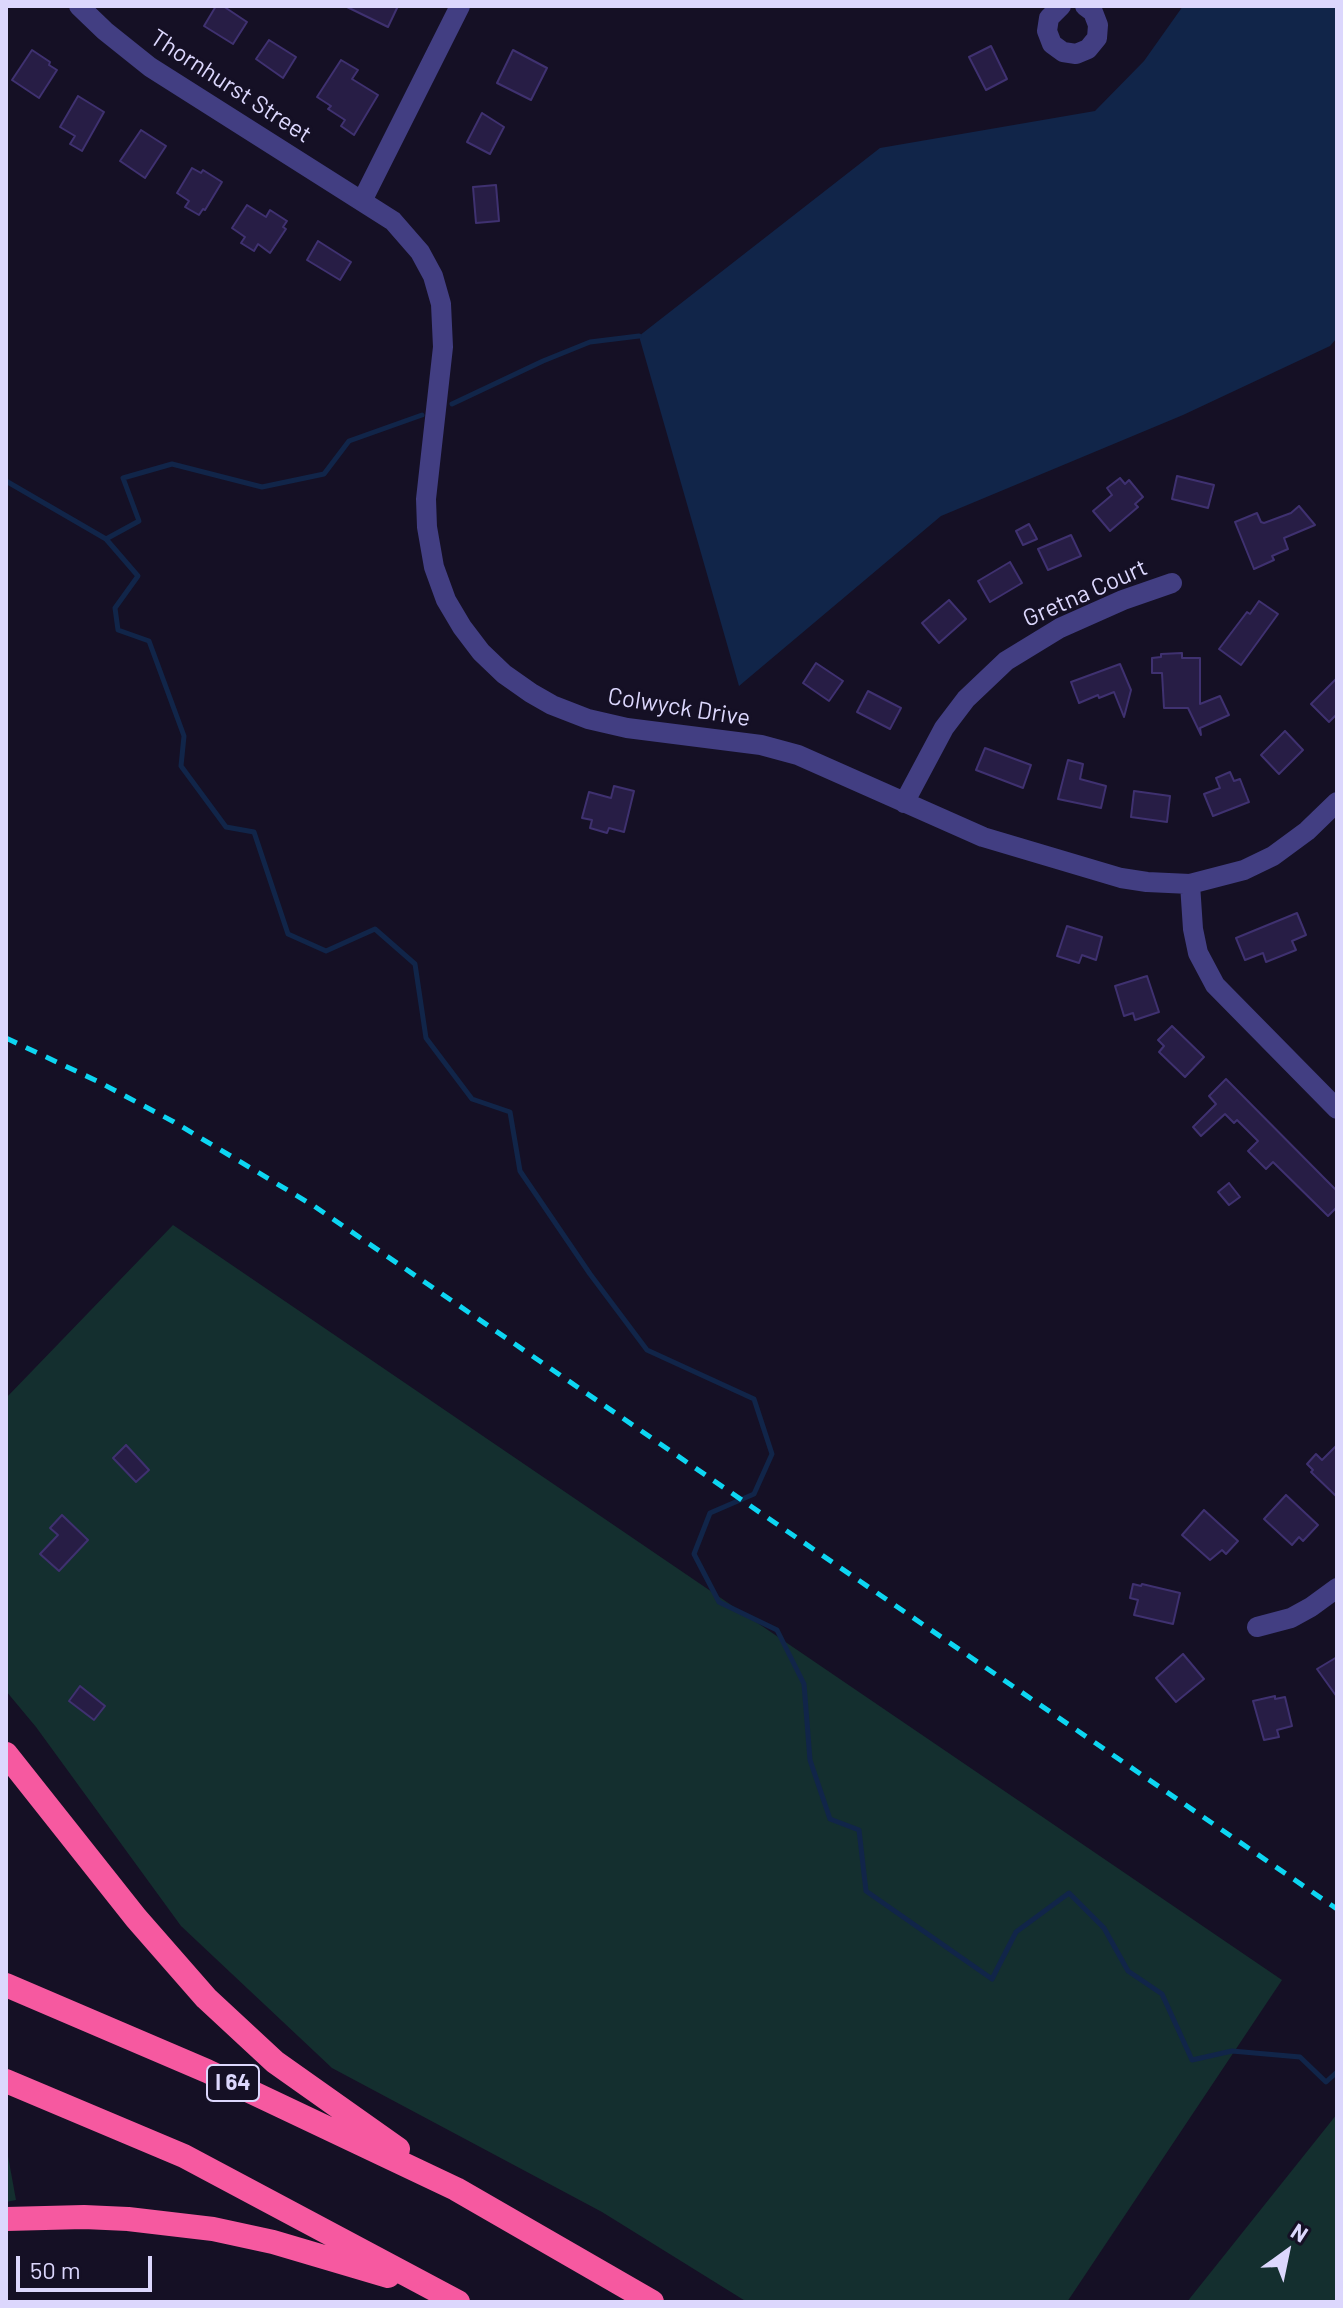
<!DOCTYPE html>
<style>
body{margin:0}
#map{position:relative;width:1343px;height:2308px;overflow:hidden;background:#151025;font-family:Barlow,sans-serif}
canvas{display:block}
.frame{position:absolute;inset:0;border:8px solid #dcd7fd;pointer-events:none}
.north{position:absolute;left:1247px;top:2212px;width:80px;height:80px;-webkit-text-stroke:6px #151025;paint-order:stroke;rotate:33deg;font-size:22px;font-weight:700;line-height:32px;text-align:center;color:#dcd7fd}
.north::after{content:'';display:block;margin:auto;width:28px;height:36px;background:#dcd7fd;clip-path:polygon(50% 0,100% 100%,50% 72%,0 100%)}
.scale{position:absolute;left:16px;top:2256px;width:136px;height:36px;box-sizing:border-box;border:4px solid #dcd7fd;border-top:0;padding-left:10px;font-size:24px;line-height:28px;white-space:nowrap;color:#dcd7fd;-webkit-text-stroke:6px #151025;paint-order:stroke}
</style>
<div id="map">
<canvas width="1343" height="2308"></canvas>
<div class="frame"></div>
<div class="north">N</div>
<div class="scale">50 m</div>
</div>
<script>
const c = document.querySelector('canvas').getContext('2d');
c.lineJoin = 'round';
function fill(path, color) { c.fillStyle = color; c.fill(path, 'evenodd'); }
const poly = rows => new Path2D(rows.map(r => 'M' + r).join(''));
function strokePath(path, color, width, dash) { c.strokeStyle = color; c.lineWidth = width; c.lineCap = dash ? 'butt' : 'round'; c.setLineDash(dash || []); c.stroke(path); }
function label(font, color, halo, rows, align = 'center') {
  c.font = font + ' Barlow,sans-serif'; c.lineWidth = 6; c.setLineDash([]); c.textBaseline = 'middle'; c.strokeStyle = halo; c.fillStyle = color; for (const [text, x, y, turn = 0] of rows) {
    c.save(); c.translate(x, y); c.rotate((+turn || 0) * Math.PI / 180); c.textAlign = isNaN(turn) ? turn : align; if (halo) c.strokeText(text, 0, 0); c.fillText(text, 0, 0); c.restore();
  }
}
fill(poly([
 [173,1225,1282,1980,1067,2302,747,2302,602,2212,332,2068,181,1926,36,1727,6,1691,6,1398],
 [1337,2114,1337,2302,1187,2302],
 [6,2145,16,2200,6,2202]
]), '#142f2f');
fill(poly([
 [1183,6,1337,6,1337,338,1330,346,1183,415,941,516,739,686,639,336,880,148,1095,111,1144,61]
]), '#112549');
strokePath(poly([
 [452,404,543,361,590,342,639,336],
 [6,481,106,539,139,521,123,478,172,464,262,487,324,474,349,441,422,415],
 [106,539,138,576,115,608,118,630,149,641,184,736,181,766,226,827,254,832,288,934,326,951,375,929,415,964,426,1038,472,1099,510,1112,520,1171,590,1274,647,1350,754,1399,772,1454,754,1494,710,1513,694,1554,719,1602,777,1630,804,1684,810,1760,830,1819,859,1830,866,1891,992,1979,1016,1932,1069,1893,1104,1928,1128,1971,1162,1994,1192,2060,1232,2051,1300,2057,1326,2082,1337,2072]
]), '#112549', 5);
const building = poly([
 [216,6,223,6,247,22,233,44,204,26,216,6],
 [345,6,398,6,388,27,345,6],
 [269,40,296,57,283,78,256,59,269,40],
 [991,46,1007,79,986,90,969,57,991,46],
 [32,50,50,62,49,65,57,70,39,98,12,80,32,50],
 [513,50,547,68,531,100,497,83,513,50],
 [341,60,358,70,352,79,378,95,354,135,341,126,345,120,328,109,331,106,317,97,341,60],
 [78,96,104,112,82,151,70,144,75,136,60,127,78,96],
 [482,113,504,127,490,154,467,142,482,113],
 [141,130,166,146,145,178,120,161,141,130],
 [192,168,201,173,203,170,222,182,205,210,203,209,199,215,185,207,189,201,177,193,192,168],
 [496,185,499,221,476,223,473,187,496,185],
 [247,205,266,217,270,210,287,221,283,227,286,229,270,253,258,244,254,251,241,243,245,237,232,228,247,205],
 [318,241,351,262,340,280,307,260,318,241],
 [1177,476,1214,485,1208,508,1172,499,1177,476],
 [1120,478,1125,484,1129,480,1143,497,1135,504,1138,507,1110,531,1093,511,1112,495,1107,488,1120,478],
 [1299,506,1315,525,1284,538,1288,549,1272,556,1274,560,1254,569,1235,522,1257,513,1261,522,1264,523,1291,513,1299,506],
 [1029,524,1037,539,1023,545,1016,531,1029,524],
 [1071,535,1081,556,1048,570,1038,549,1071,535],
 [1010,562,1022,583,990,602,978,581,1010,562],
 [949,600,966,619,939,643,922,623,949,600],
 [1259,601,1278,614,1241,665,1219,649,1247,612,1250,614,1259,601],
 [1182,653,1182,658,1200,658,1200,704,1220,696,1229,715,1200,728,1201,735,1188,708,1164,708,1162,673,1152,673,1152,658,1161,657,1161,654,1182,653],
 [816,663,843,681,829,701,803,683,816,663],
 [1120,664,1131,690,1124,717,1114,692,1099,698,1098,695,1079,703,1071,682,1120,664],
 [1337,678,1337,714,1329,722,1311,704,1337,678],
 [868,691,901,708,890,729,857,712,868,691],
 [1285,731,1303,750,1279,774,1261,755,1285,731],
 [985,748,1031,765,1023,788,976,770,985,748],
 [1068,760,1083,764,1080,779,1106,786,1101,808,1058,799,1068,760],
 [1230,772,1234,781,1240,779,1249,802,1213,816,1204,794,1220,788,1216,778,1230,772],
 [614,786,634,791,624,832,609,828,607,833,590,828,592,820,582,818,589,792,611,798,614,786],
 [1134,791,1170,796,1167,822,1131,817,1134,791],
 [1297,913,1306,935,1292,941,1296,950,1266,962,1263,953,1245,960,1236,938,1297,913],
 [1067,926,1102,937,1096,960,1082,955,1079,963,1057,956,1067,926],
 [1147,976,1159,1012,1135,1020,1133,1013,1124,1016,1115,986,1147,976],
 [1172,1026,1204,1057,1185,1077,1159,1052,1164,1046,1158,1040,1172,1026],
 [1226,1079,1337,1191,1337,1207,1328,1216,1273,1162,1266,1169,1248,1151,1258,1141,1237,1120,1234,1123,1225,1114,1201,1136,1193,1127,1216,1104,1209,1096,1226,1079],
 [1229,1183,1240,1197,1229,1205,1218,1192,1229,1183],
 [126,1445,149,1470,136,1482,113,1458,126,1445],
 [1337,1445,1337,1497,1311,1472,1313,1470,1307,1464,1316,1454,1322,1460,1337,1445],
 [1286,1495,1318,1525,1303,1541,1299,1537,1292,1545,1264,1519,1286,1495],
 [1204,1510,1238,1541,1226,1554,1222,1550,1210,1560,1182,1535,1204,1510],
 [62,1515,88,1540,59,1571,40,1554,58,1535,50,1528,62,1515],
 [1133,1584,1141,1586,1142,1584,1180,1593,1173,1624,1134,1615,1138,1600,1130,1598,1133,1584],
 [1183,1654,1204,1679,1176,1702,1156,1678,1183,1654],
 [1337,1657,1337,1697,1317,1669,1337,1657],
 [80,1686,105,1706,94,1720,69,1701,80,1686],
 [1275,1696,1275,1699,1285,1697,1292,1726,1277,1730,1279,1737,1264,1740,1253,1701,1275,1696]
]);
fill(building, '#271d45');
strokePath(building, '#3f3170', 2);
strokePath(poly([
 [79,6,105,31,150,67,393,221,420,252,433,276,441,304,443,347,426,499,427,527,434,567,446,600,462,627,481,652,504,674,531,693,552,705,588,719,627,728,761,745,798,755,983,837,1121,878,1147,882,1190,884,1244,870,1273,856,1307,831,1337,802],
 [1061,6,1049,18,1047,31,1052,44,1063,52,1076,54,1088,49,1097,38,1098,25,1093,12,1085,6],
 [362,201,460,6],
 [904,803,944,728,966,699,1006,661,1060,628,1123,600,1172,583],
 [1190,884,1193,929,1198,953,1215,985,1337,1109],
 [1257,1627,1291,1618,1311,1607,1337,1588]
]), '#423e82', 20);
strokePath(poly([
 [6,1754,136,1918,206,1998,275,2062,398,2149],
 [6,1985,207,2071,456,2189,652,2302],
 [6,2081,184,2156,458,2302],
 [6,2219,84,2217,128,2219,213,2229,273,2242,388,2276]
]), '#f659a0', 24);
strokePath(poly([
 [6,1038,99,1082,174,1122,314,1206,1337,1909]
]), '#0dd6f2', 5, [12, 10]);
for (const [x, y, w] of [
 [233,2083,52]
]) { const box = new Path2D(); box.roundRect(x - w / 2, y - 18, w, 36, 6); c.fillStyle = '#151025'; c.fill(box); strokePath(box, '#dcd7fd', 2); }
label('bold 22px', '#dcd7fd', null, [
 ["I 64",233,2083]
]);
label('24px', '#dcd7fd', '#151025', [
 ["Thornhurst Street",231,86,33],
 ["Gretna Court",1085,593,-24],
 ["Colwyck Drive",679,707,9]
]);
</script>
